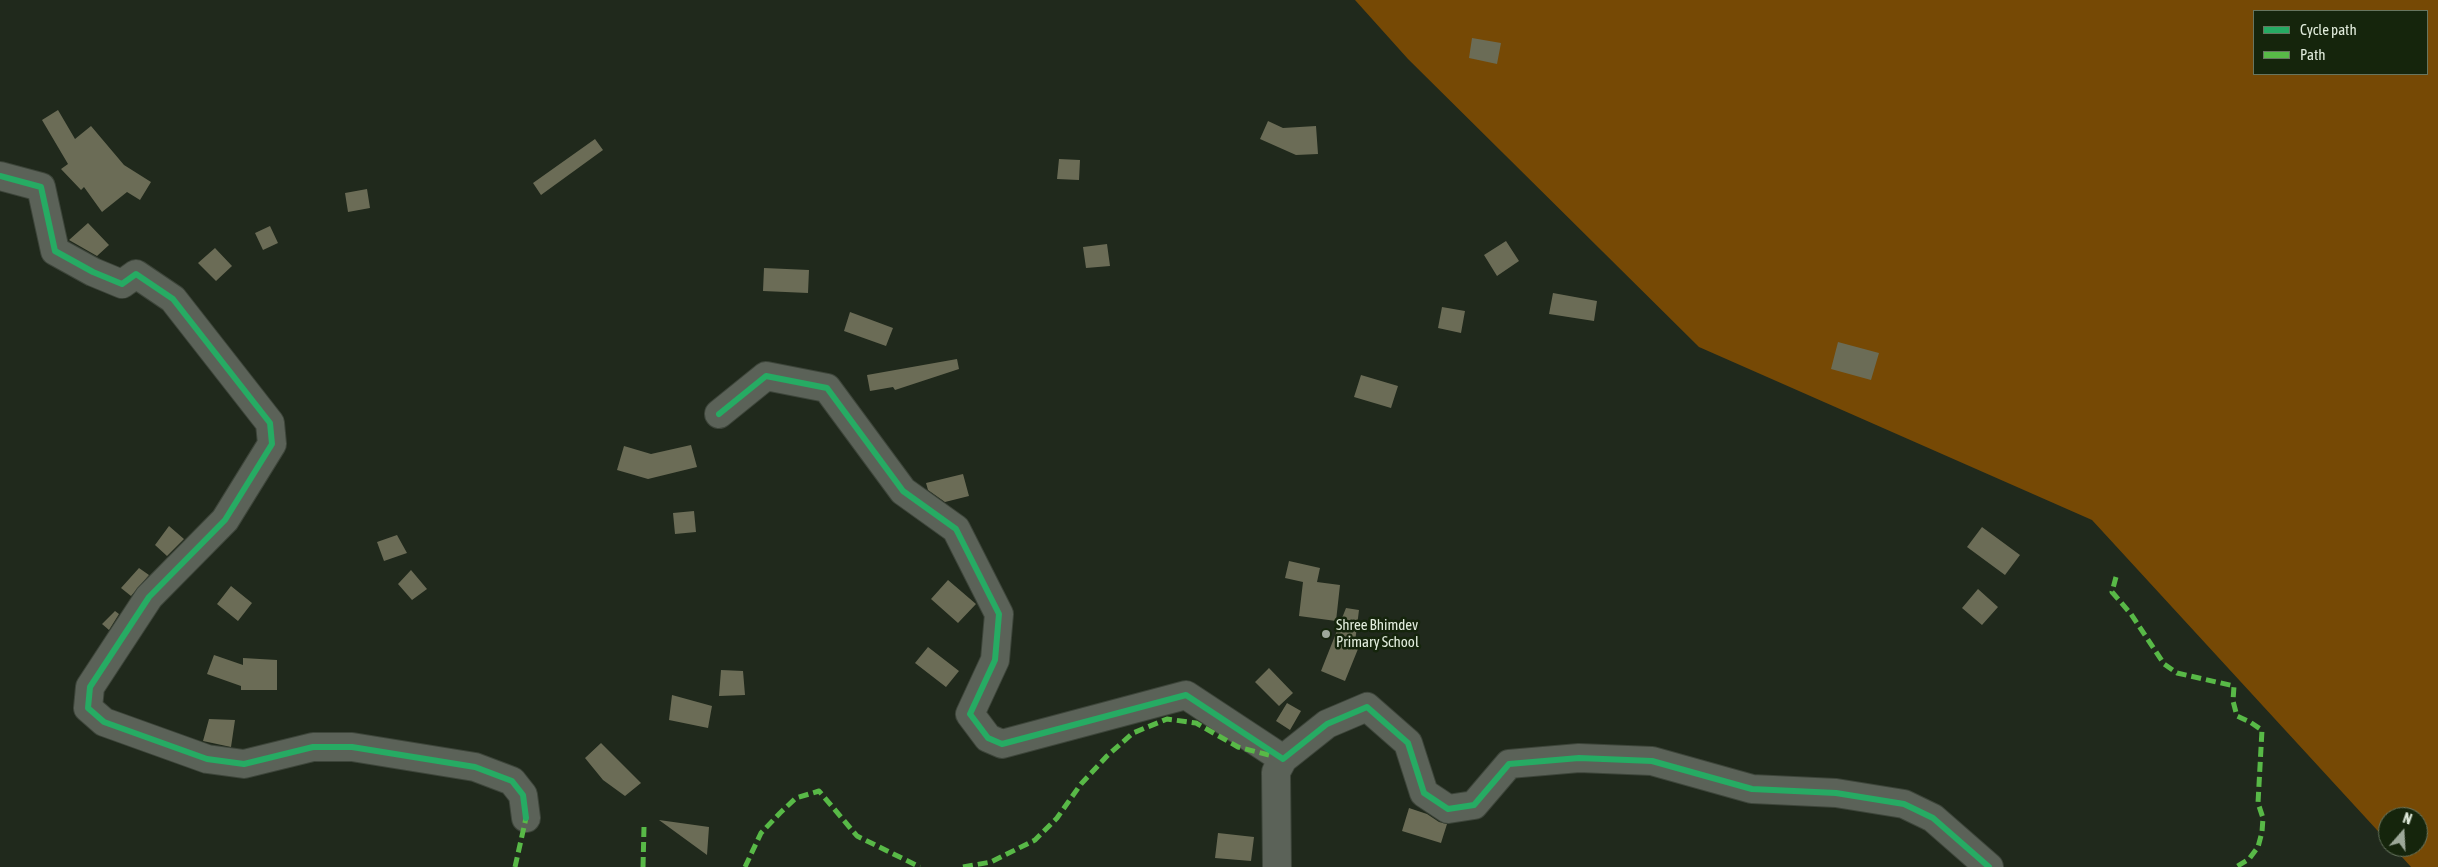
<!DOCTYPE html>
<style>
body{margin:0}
#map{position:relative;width:2438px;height:867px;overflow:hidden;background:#20291c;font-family:"Asap Condensed",sans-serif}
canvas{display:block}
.legend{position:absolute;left:2253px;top:10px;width:175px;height:65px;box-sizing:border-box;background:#15250c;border:1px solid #67755f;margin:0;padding:6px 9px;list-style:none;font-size:15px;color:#e1ecdc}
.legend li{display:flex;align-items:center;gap:10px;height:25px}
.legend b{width:25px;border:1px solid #67755f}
.north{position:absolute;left:2378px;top:807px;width:50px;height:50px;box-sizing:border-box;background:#15250c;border:1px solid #67755f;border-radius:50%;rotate:19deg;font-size:14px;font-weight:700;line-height:20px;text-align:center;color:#e1ecdc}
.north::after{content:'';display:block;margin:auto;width:18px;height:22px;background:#9da899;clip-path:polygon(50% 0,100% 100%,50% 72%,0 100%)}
</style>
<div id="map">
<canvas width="2438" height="867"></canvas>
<ul class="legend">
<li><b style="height:6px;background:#26ab63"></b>Cycle path</li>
<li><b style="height:6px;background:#58b947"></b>Path</li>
</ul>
<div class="north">N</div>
</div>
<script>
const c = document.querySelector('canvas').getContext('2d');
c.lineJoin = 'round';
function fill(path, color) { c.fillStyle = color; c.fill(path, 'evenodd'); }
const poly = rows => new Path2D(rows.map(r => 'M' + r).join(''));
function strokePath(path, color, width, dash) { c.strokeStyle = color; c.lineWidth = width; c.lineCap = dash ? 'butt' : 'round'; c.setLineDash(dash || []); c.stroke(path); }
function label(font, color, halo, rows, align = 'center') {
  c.font = font + ' "Asap Condensed",sans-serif'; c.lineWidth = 5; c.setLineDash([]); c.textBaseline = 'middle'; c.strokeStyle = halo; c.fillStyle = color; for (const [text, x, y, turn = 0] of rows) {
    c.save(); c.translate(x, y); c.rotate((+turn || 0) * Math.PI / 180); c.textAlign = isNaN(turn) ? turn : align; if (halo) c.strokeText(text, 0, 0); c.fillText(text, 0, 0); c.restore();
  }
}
fill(poly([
 [1355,0,2438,0,2438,867,2411,867,2393,847,2418,847,2418,817,2388,817,2388,842,2092,520,1699,347,1408,59],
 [2254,11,2427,11,2427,74,2254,74]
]), '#764905');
fill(poly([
 [1472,38,1501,43,1497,64,1469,58],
 [58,110,75,139,91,126,124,165,151,182,140,200,127,192,102,212,84,187,81,190,61,169,68,164,42,120],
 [1268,121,1283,128,1316,126,1318,154,1296,155,1260,139],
 [595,139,603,150,541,195,533,183],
 [1059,159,1080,160,1079,180,1057,179],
 [367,189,370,208,348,212,345,193],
 [88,223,109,245,97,256,69,240],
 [270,226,278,243,263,250,255,233],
 [1506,241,1519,261,1497,276,1484,255],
 [1107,244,1110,266,1086,268,1083,247],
 [215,248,232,266,216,281,198,263],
 [764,268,809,270,808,293,763,291],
 [1553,293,1597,301,1594,321,1549,314],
 [1442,307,1465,311,1461,333,1438,328],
 [850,312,893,328,886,346,844,331],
 [1838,342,1879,353,1871,380,1831,369],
 [957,359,959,369,895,390,893,387,870,391,867,375],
 [1361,375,1398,386,1391,408,1354,397],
 [691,445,697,467,648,479,617,470,624,446,651,454],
 [963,474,969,496,945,502,928,490,926,483],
 [694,511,696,532,675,534,673,513],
 [169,526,184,539,167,556,155,545],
 [1982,527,2020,555,2005,575,1967,547],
 [397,535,407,553,384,561,377,542],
 [1289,561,1320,568,1317,582,1340,585,1336,621,1299,616,1303,582,1285,578],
 [139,568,149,575,131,596,121,588],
 [411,570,427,589,412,600,398,584],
 [948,580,976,604,958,623,931,599],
 [231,586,252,603,238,621,217,604],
 [1978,589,1998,607,1982,625,1962,608],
 [1346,608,1359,610,1355,642,1360,644,1345,681,1321,671],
 [115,611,119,614,109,630,102,624],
 [928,647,959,671,946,687,915,663],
 [214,655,243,665,243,658,277,660,277,690,241,690,241,686,207,674],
 [1269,668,1293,693,1279,706,1255,682],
 [721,670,743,671,745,695,719,696],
 [672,695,712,706,708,728,669,720],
 [1287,703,1301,711,1290,730,1276,721],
 [209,719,235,720,231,747,203,741],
 [601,743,641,783,625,796,603,780,585,758],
 [1409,808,1427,814,1439,822,1447,824,1441,843,1402,831],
 [659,820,709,827,707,855],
 [1218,833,1254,837,1251,861,1215,858]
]), '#6b6c56');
const minor = poly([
 [0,176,41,187,55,251,93,272,122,284,136,274,173,299,270,423,272,444,225,520,149,597,90,687,88,708,104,722,207,759,244,764,313,747,352,747,475,767,512,781,523,795,526,818],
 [719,414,766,376,827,388,903,491,956,529,999,614,995,660,970,714,988,738,1002,744,1186,695,1283,759,1327,724,1367,707,1408,743,1424,793,1448,809,1474,805,1509,764,1579,758,1652,761,1752,789,1836,793,1904,804,1933,818,1989,867],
 [1277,867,1276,772,1283,759]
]);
strokePath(minor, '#3d453a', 30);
strokePath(minor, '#5b6258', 28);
strokePath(poly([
 [2116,577,2112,592,2131,614,2164,664,2177,673,2234,686,2233,701,2237,716,2250,722,2262,730,2258,803,2263,818,2262,832,2258,847,2249,859,2236,867],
 [515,867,526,818],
 [643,867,644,827],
 [745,867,761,833,780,813,796,798,819,791,857,836,920,867],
 [963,867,991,862,1035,840,1057,818,1081,784,1107,756,1133,733,1167,719,1196,723,1238,747,1269,755]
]), '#58b947', 5, [10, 5]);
strokePath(poly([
 [0,176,41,187,55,251,93,272,122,284,136,274,173,299,270,423,272,444,225,520,149,597,90,687,88,708,104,722,207,759,244,764,313,747,352,747,475,767,512,781,523,795,526,818],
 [719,414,766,376,827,388,903,491,956,529,999,614,995,660,970,714,988,738,1002,744,1186,695,1283,759,1327,724,1367,707,1408,743,1424,793,1448,809,1474,805,1509,764,1579,758,1652,761,1752,789,1836,793,1904,804,1933,818,1989,867]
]), '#26ab63', 6);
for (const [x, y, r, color] of [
 [1326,634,5,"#9da899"]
]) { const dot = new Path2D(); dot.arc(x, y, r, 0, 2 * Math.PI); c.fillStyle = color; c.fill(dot); strokePath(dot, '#15250c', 2); }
label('15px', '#e1ecdc', '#15250c', [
 ["Shree Bhimdev",1336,625],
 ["Primary School",1336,642]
], 'left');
</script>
